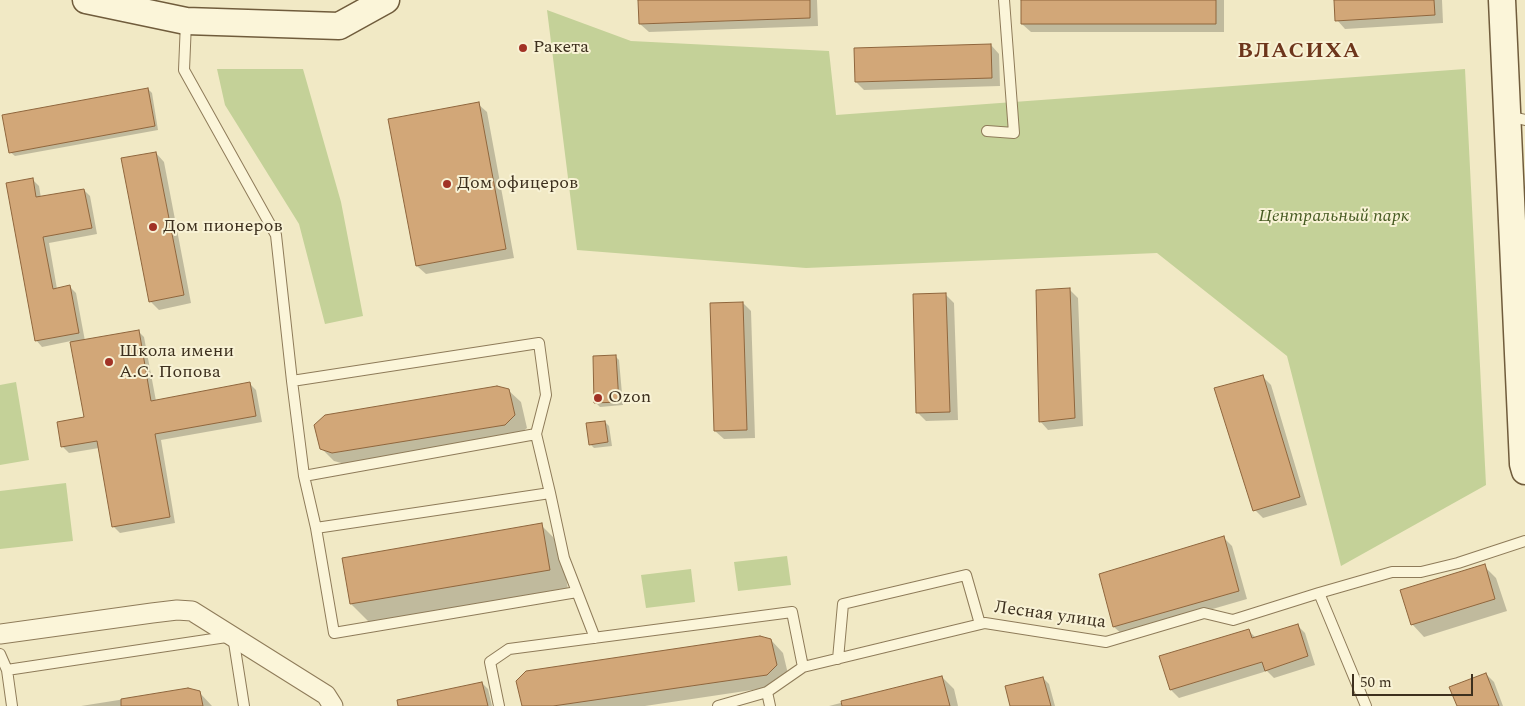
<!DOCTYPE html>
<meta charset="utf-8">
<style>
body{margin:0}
#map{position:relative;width:1525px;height:706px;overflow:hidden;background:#f1e9c5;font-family:Spectral,serif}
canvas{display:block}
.scale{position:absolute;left:1352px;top:674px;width:121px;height:22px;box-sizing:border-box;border:2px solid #3d301e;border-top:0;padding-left:6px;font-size:15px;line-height:18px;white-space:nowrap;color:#3d301e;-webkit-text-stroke:4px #f8f2d5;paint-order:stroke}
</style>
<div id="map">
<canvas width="1525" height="706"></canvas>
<div class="scale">50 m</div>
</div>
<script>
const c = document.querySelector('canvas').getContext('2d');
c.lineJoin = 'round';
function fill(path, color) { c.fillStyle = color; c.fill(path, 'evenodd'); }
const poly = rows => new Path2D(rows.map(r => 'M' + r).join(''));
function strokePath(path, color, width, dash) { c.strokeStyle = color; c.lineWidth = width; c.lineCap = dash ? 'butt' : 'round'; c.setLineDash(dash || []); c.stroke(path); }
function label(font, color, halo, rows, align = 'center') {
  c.font = font + ' Spectral,serif'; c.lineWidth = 4; c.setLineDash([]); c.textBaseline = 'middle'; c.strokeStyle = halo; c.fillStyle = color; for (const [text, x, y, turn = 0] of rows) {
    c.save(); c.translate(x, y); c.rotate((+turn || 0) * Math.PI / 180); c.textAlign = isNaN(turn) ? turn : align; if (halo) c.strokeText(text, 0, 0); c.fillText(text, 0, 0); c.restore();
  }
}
fill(poly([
 [547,10,631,41,829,51,836,115,1465,69,1486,485,1341,566,1287,356,1157,253,806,268,577,250],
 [217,69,303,69,341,202,363,316,325,324,299,224,225,105],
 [16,382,29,460,0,465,0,385],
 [66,483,73,541,0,549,0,491],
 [787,556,791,585,738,591,734,562],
 [691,569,695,602,646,608,641,575]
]), '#c4d198');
fill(poly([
 [639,0,817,0,818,26,649,32,640,24],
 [1022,0,1224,0,1224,32,1031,32,1022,24],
 [1336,0,1442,0,1443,23,1345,29,1337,20],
 [991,45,999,54,1000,86,864,90,856,82],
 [148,89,152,93,158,130,15,156,10,152],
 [478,104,487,112,514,258,426,274,417,266],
 [156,153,164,162,191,303,159,310,150,301],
 [32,179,39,186,41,198,84,190,90,196,97,234,49,243,57,289,70,287,76,293,85,341,138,331,144,337,156,401,250,384,256,390,262,422,161,440,175,523,120,533,113,526,99,448,69,453,63,447,58,423,85,418,71,341,42,347,36,340],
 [1069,289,1078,298,1083,426,1048,430,1040,421],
 [945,294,954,303,958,420,926,421,918,413],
 [743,303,751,311,755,438,724,439,715,431],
 [615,356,619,360,623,405,600,407,596,403],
 [1263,377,1271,385,1307,505,1263,518,1255,510],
 [508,390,521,402,527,428,517,436,345,464,334,461,322,449],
 [605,422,609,426,612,446,594,448,590,444],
 [541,525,560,544,568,589,370,623,351,604],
 [1223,537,1232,546,1247,599,1123,635,1114,627],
 [1484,566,1496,578,1507,611,1424,637,1412,624],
 [1297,625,1305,633,1315,665,1274,678,1267,671,1179,698,1171,690,1248,630,1256,638],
 [771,640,783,653,789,678,779,686,645,706,524,706],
 [1486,674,1494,682,1503,706,1458,706],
 [942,677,954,689,958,706,829,706],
 [1043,678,1049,684,1055,706,1012,706],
 [482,683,488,689,492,706,421,706],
 [188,689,199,692,212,706,81,706]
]), '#0003');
const building = poly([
 [638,0,810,0,810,18,639,24,638,0],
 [1021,0,1216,0,1216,24,1021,24,1021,0],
 [1334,0,1434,0,1435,15,1335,21,1334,0],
 [991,44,992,78,855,82,854,48,991,44],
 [148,88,155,126,9,153,2,115,148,88],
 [479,102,506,249,416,266,388,119,479,102],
 [156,152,184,295,149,302,121,158,156,152],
 [33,178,36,197,84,189,92,228,43,237,53,289,70,285,79,333,35,341,6,183,33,178],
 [1070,288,1075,418,1039,422,1036,290,1070,288],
 [946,293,950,412,916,413,913,294,946,293],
 [743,302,747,430,714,431,710,303,743,302],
 [139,330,151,401,250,382,256,416,155,434,170,517,112,527,97,441,61,447,57,422,84,417,70,342,139,330],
 [616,355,619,402,594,403,593,356,616,355],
 [1263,375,1300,497,1253,511,1214,388,1263,375],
 [497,386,509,389,515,415,505,425,332,453,320,449,314,425,325,415,497,386],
 [605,421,608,442,589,445,586,423,605,421],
 [542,523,550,570,350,604,342,558,542,523],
 [1224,536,1239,591,1113,627,1099,574,1224,536],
 [1485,564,1495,599,1411,625,1400,590,1485,564],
 [1298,624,1308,656,1265,671,1262,662,1170,690,1159,656,1249,629,1252,638,1298,624],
 [760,636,771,639,777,665,767,675,553,706,522,706,516,681,526,671,760,636],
 [1486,673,1499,706,1457,706,1449,687,1486,673],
 [942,676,950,706,842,706,841,701,942,676],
 [1043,677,1051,706,1010,706,1005,686,1043,677],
 [482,682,488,706,398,706,397,700,482,682],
 [188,688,200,691,203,706,121,706,121,699,188,688]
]);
fill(building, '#d2a778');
strokePath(building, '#8f663d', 1);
const lane = poly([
 [186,22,184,70,276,235,292,381],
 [1508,116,1525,120],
 [987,131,1014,133,1004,0],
 [304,476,292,381,539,343,546,395,536,434],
 [550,493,316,528,304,476,536,434,550,493,564,558,595,638],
 [316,528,334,633,577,592],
 [0,654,7,670,12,706],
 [838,659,843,604,966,575,980,624],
 [7,670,233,636,244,706],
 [767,692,770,706],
 [499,706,490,662,509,649,792,612,803,667],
 [718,706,767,692,803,667,985,623,1106,642,1204,613,1233,620,1319,593],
 [1366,706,1319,593,1392,572,1421,572,1458,563,1525,541]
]);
const street = poly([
 [0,634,152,613,177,610,192,611,326,695,333,706]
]);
const secondary = poly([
 [86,0,186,21,339,26,386,0],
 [1502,0,1523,464,1525,471]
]);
strokePath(lane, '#8e7b59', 12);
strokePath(street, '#8e7b59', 21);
strokePath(secondary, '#705c3c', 29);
strokePath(lane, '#fbf5d9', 10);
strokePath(street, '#fbf5d9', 19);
strokePath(secondary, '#fbf5d9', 26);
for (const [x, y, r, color] of [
 [523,48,5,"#a13225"],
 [447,184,5,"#a13225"],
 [153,227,5,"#a13225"],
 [109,362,5,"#a13225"],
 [598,398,5,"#a13225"]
]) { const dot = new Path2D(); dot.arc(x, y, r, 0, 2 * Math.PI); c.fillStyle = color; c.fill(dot); strokePath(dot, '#f8f2d5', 2); }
label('18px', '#3d301e', '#f8f2d5', [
 ["Ракета",533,48],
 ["Дом офицеров",457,184],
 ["Дом пионеров",163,227],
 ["Школа имени",119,352],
 ["А.С. Попова",119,373],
 ["Ozon",608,398]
], 'left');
label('italic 18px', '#475b23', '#f8f2d5', [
 ["Центральный парк",1334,217]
]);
label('18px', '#3d301e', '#f8f2d5', [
 ["Лесная улица",1050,616,8]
]);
c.letterSpacing = '1px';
label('bold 22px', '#6d351b', '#f8f2d5', [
 ["ВЛАСИХА",1299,53]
]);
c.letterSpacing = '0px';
</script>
